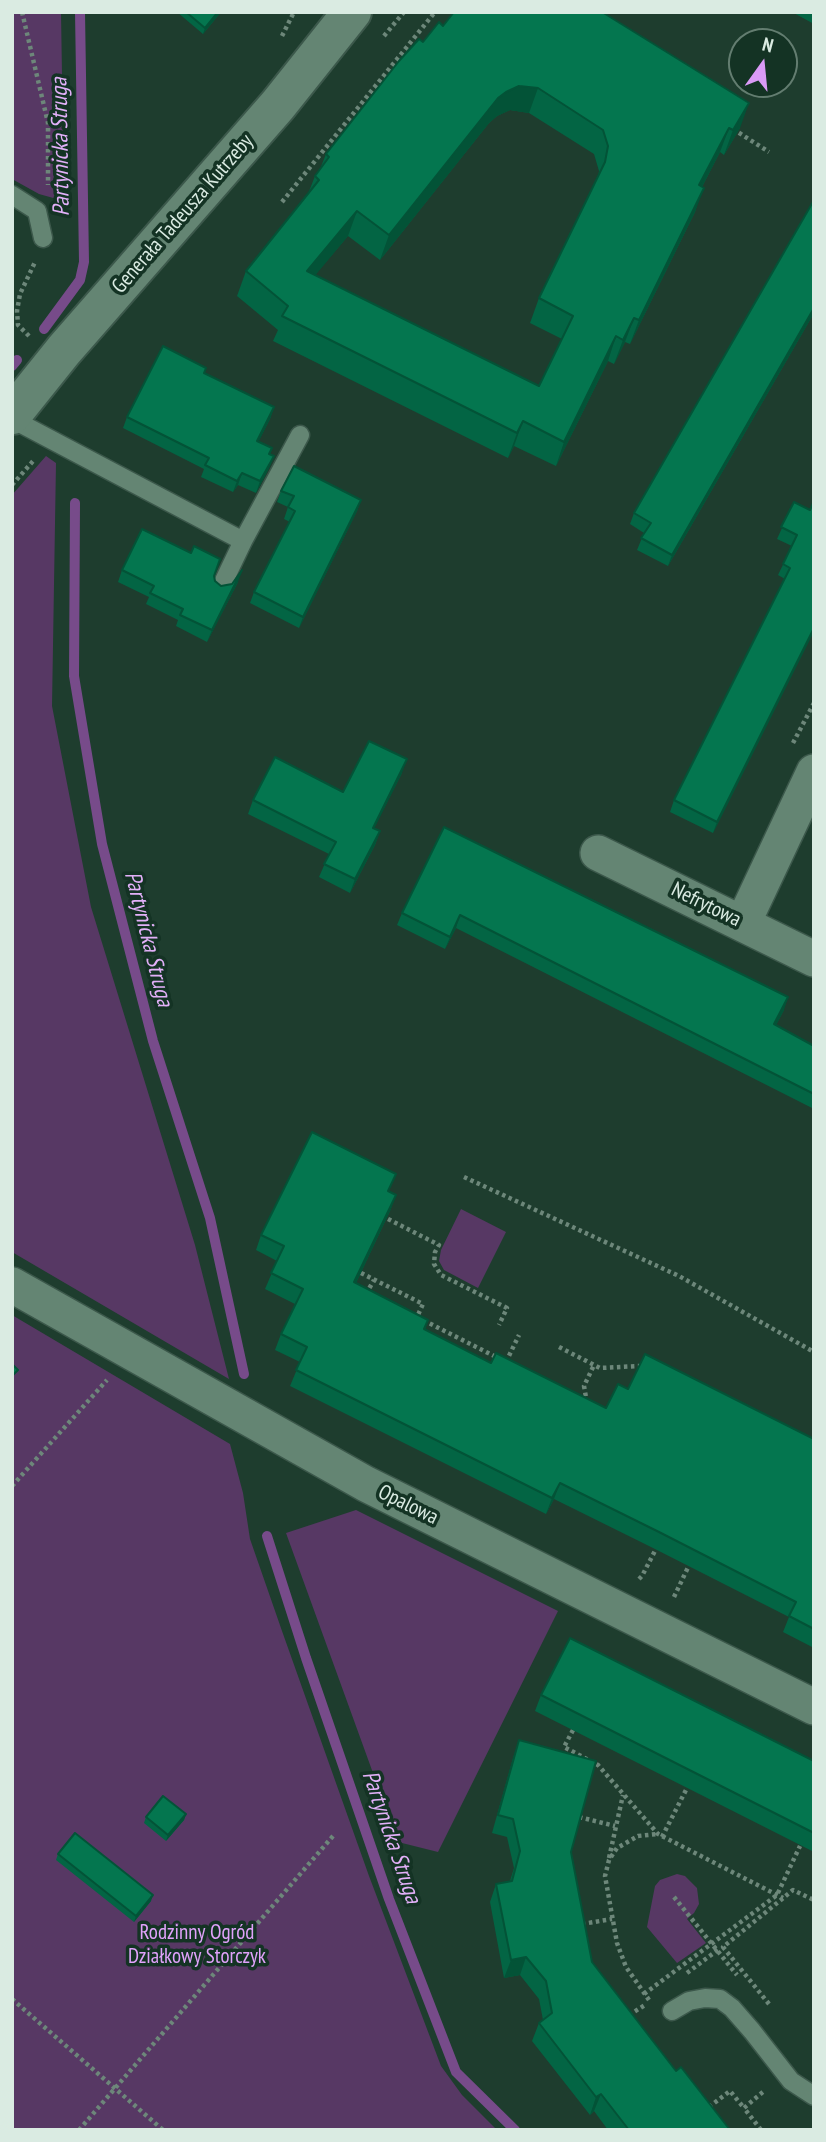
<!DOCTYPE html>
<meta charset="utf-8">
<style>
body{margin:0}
#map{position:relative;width:826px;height:2142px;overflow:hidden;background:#1e3d2e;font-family:"PT Sans Narrow",sans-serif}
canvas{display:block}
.frame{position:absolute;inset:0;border:14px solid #daebe2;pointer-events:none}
.north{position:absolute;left:728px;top:28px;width:70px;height:70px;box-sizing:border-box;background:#143324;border:2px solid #637d70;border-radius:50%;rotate:15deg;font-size:19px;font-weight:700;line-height:28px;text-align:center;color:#daebe2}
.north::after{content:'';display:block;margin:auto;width:24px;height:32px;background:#da9af6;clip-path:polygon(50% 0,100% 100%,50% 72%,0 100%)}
</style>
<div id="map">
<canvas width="826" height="2142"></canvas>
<div class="frame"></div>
<div class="north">N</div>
</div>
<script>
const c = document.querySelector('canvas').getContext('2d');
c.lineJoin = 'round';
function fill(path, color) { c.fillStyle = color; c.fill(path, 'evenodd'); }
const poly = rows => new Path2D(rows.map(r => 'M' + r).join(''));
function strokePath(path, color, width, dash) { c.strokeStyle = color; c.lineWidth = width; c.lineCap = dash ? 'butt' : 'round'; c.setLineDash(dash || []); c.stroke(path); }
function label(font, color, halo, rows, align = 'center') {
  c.font = font + ' "PT Sans Narrow",sans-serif'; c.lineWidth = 7; c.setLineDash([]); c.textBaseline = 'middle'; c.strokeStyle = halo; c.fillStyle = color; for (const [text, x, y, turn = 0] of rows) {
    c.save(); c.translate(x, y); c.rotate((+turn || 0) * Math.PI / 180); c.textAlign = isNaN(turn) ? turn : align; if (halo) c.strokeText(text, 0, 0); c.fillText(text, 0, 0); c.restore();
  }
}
fill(poly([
 [12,12,61,12,64,201,39,194,12,179],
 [46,456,56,463,52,706,91,907,195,1245,229,1379,12,1252,12,495],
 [461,1209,506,1232,478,1288,444,1270,439,1261,441,1250],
 [12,1315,230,1444,243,1493,250,1539,282,1631,369,1876,441,2066,462,2095,497,2130,12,2130],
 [356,1510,558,1611,438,1852,398,1842,286,1533],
 [677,1874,685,1876,697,1888,699,1904,694,1913,687,1919,706,1943,677,1963,647,1927,655,1886,660,1880]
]), '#573864');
strokePath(poly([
 [44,329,80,280,84,262,80,12],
 [12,366,17,360],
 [75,503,74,676,102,844,153,1041,210,1218,244,1374],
 [267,1536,306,1658,389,1899,456,2072,515,2130]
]), '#774b8a', 10);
const service = poly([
 [12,195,37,211,43,238],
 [12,419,243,541,300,435],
 [221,587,243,541],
 [672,2011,689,2001,705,1998,720,1999,732,2008,752,2031,791,2081,814,2096]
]);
const minor = poly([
 [598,853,814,959],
 [743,923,814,772],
 [12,1285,366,1484,814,1707]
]);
const tertiary = poly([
 [12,415,64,350,278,105,352,12]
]);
strokePath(service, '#3c584b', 21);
strokePath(minor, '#3c584b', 38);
strokePath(tertiary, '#3c584b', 42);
strokePath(poly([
 [22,12,48,123,48,185],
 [282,36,294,12],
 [384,36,404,12],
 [733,129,769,152],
 [282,202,435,12],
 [29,336,18,325,17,311,20,294,35,262],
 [12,485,34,460],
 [793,743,814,703],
 [464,1177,679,1276,814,1352],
 [388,1219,439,1245,435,1252,434,1264,441,1275,507,1308,499,1325],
 [361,1273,423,1304,417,1317,498,1358],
 [366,1294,374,1280],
 [559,1347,600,1368,639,1366,644,1369],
 [506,1362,519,1335],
 [587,1403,584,1386,594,1365],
 [12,1486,107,1380],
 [639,1579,642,1576,658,1545],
 [674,1597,691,1561],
 [573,1730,564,1747,598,1765,658,1834,783,1898],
 [579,1817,615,1826],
 [662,1837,687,1788],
 [609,1858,623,1795],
 [674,1897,737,1975],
 [582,1924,612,1919],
 [687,1973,719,1949],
 [644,1994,777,1895,800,1846],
 [12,1999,163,2130],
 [649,2000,626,1967,617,1943,605,1876,609,1860,617,1848,638,1836,657,1834],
 [769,2004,723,1947,793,1890,814,1900],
 [629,2015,645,2005],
 [709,2107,730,2091,744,2108],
 [79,2130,333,1836],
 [761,2130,744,2108,764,2091]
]), '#6d877a', 4.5, [3.5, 3.5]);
strokePath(service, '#648573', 18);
strokePath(minor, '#648573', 35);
strokePath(tertiary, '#648573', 38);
fill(poly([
 [177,12,221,12,203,34],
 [792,12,814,12,814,24],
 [443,26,740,128,724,155,720,152,702,187,695,212,630,344,625,342,614,364,608,361,556,466,514,446,508,458,273,341,278,330,237,296,246,271,308,194,315,176,320,169,326,154,423,42],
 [510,110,529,113,594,154,599,171,598,177,539,298,530,323,562,339,539,386,315,275,348,236,380,260,489,123,497,116],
 [814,200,814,313,668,566,637,550,644,533,630,524,634,513],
 [206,368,204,373,274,407,270,419,258,442,272,448,270,454,274,456,269,468,256,493,238,485,233,492,201,477,204,469,123,428,127,417],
 [281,491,361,500,357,511,299,628,250,603,254,592,290,522,284,519,288,507,277,502],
 [794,502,814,631,713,833,670,812,674,800,785,579,778,575,792,546,777,539],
 [122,570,214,576,215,581,221,586,232,584,238,582,207,642,176,626,178,620,146,604,149,597,118,582],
 [402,773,374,828,380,831,375,845,350,893,319,877,329,854,248,814,253,800,343,792],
 [444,827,784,1010,776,1025,814,1046,814,1109,456,928,445,949,397,925,402,913],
 [389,1191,396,1195,390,1211,356,1283,428,1320,425,1330,491,1363,606,1408,628,1389,814,1439,814,1648,783,1632,789,1617,653,1548,554,1499,546,1514,290,1386,300,1362,275,1350,281,1334,295,1304,265,1289,277,1261,256,1250,261,1235],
 [541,1695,814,1761,814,1852,535,1711],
 [519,1740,571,1852,592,1962,676,2071,730,2130,608,2130,594,2111,590,2115,532,2041,539,2023,543,2020,539,1999,520,1975,504,1978,490,1902,496,1884,510,1881,514,1868,507,1837,492,1833,513,1758],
 [186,1814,184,1820,166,1841,144,1823,146,1817],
 [58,1854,151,1901,134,1922,56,1860]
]), '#036544');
fill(poly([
 [218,12,221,12,203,34,205,28],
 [519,86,538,88,529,113,510,110,497,116,489,123,380,260,389,235,498,98,506,92],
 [749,103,740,128,724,155,733,130],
 [729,128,720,152,690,210,699,185],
 [704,188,695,212,630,344,639,320],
 [357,211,348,236,298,296,307,271],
 [814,308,814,313,668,566,672,555],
 [634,318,625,342,614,364,623,340],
 [616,336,608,361,556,466,564,442],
 [274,407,270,419,253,453,257,441],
 [523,421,514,446,508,458,517,433],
 [274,456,269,468,256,493,260,481],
 [242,473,238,485,233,492,237,481],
 [361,500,357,511,299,628,303,617],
 [242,570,238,582,207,642,212,630],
 [814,628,814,631,713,833,717,822],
 [407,759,402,773,368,841,373,828],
 [380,831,375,845,350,893,355,879],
 [460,915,456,928,445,949,450,937],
 [788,997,784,1010,770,1037,774,1024],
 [396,1195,390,1211,349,1298,354,1282],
 [560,1483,554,1499,546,1514,552,1498],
 [186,1814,184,1820,166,1841,168,1835],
 [153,1895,151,1901,134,1922,136,1916],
 [526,1957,520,1975,504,1978,511,1960],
 [601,2094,594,2111,590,2115,596,2097]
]), '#035337');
const building = poly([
 [186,12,218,12,205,28,186,12],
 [454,12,602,12,749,103,733,130,729,128,699,185,704,188,639,320,634,318,623,340,616,336,564,442,523,421,517,433,282,316,288,306,246,271,319,180,315,176,329,157,326,154,399,61,419,39,423,42,439,22,443,26,454,12],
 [519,86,538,88,603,130,608,146,605,162,539,298,573,316,539,386,307,271,357,211,389,235,498,98,506,92,519,86],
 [814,200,814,308,672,555,641,538,651,523,634,513,814,200],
 [163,346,206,368,204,373,274,407,257,441,272,448,269,454,274,456,260,481,242,473,237,481,205,465,209,458,127,417,163,346],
 [294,466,361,500,303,617,254,592,295,511,288,507,294,496,281,491,294,466],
 [814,501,814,628,717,822,674,800,790,568,783,564,797,535,781,527,794,502,810,510,814,501],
 [142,529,191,553,194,546,220,559,214,576,215,581,221,586,232,584,242,570,212,630,180,615,183,609,150,593,154,586,122,570,142,529],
 [369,741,407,759,373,828,380,831,355,879,324,864,336,842,253,800,275,757,343,792,369,741],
 [444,827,788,997,774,1024,814,1046,814,1094,460,915,450,937,402,913,444,827],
 [312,1132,396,1174,388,1191,396,1195,354,1282,428,1320,424,1329,491,1363,496,1353,606,1408,618,1384,628,1389,645,1354,814,1439,814,1629,789,1616,796,1602,659,1532,560,1483,552,1498,296,1370,307,1347,281,1334,303,1289,271,1273,284,1246,261,1235,312,1132],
 [12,1364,18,1370,12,1376,12,1364],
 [570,1638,814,1761,814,1833,541,1695,570,1638],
 [519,1740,596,1761,571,1852,592,1962,676,2071,681,2067,730,2130,629,2130,601,2094,596,2097,539,2023,552,2013,546,1981,526,1957,511,1960,496,1884,512,1881,520,1851,513,1819,498,1815,519,1740],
 [163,1796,186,1814,168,1835,146,1817,163,1796],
 [75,1833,153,1895,136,1916,58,1854,75,1833]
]);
fill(building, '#04764f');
strokePath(building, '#035337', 2);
label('21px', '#daebe2', '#143324', [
 ["Generała Tadeusza Kutrzeby",183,214,-49],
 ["Nefrytowa",706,905,26],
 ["Opalowa",408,1505,26]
]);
label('21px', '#e0a2fb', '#143324', [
 ["Rodzinny Ogród",197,1933],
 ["Działkowy Storczyk",197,1957]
]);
label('italic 23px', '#e2b0f8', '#143324', [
 ["Partynicka Struga",61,147,-91],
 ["Partynicka Struga",148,939,76],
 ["Partynicka Struga",391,1837,71]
]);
</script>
